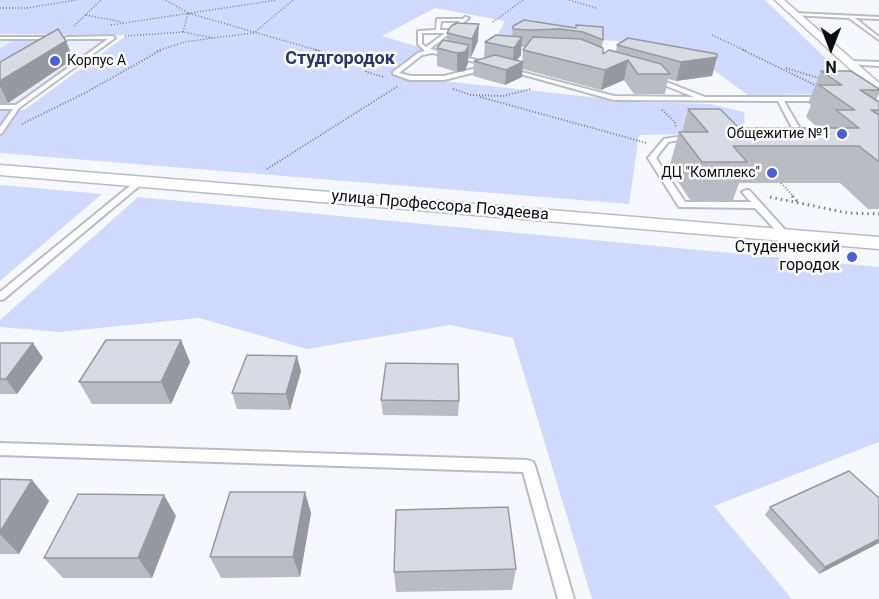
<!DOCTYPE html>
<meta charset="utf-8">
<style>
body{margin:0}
#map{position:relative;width:879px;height:599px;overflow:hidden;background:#f6f8fd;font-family:Roboto,sans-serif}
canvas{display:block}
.north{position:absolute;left:801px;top:18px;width:60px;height:60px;-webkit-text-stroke:4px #fff;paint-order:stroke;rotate:180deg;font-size:16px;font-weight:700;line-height:24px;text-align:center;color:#0b0c0f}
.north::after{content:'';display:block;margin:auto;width:21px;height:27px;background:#0b0c0f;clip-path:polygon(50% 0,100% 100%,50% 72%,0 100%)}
</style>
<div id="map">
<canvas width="879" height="599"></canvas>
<div class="north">N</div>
</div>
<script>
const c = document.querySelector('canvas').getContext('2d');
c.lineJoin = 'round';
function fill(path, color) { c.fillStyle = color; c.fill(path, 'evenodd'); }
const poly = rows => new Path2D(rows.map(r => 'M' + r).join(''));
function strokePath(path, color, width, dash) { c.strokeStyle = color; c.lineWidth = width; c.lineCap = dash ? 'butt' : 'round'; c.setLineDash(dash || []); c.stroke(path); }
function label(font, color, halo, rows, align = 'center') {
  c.font = font + ' Roboto,sans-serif'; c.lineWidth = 5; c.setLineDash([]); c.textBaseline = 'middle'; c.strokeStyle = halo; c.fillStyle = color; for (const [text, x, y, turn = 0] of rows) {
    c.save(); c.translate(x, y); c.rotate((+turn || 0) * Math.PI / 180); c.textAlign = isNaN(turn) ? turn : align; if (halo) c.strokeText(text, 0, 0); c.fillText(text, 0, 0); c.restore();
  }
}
fill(poly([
 [0,35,122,35,22,107,0,108]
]), '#e9eefe');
fill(poly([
 [0,0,765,0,863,94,748,95,712,69,648,54,617,41,586,39,518,42,497,36,505,21,435,8,382,36,429,50,397,76,636,102,710,104,744,112,745,133,639,135,629,204,0,153,0,110,24,110,127,35,0,34],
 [17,39,55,39,0,64,0,48],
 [0,185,102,194,0,281],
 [138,197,879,267,879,442,714,506,792,599,592,599,513,338,450,325,307,349,199,318,60,332,0,327,0,320]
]), '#cfdafe');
const service = poly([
 [795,13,879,17,879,19,855,18,879,37,879,40,849,18,793,15,795,13],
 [465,17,469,18,430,49,489,63,489,65,432,53,422,55,399,73,411,76,444,76,485,66,488,68,487,69,444,80,410,80,393,74,393,72,418,53,425,51,418,44,418,31,436,30,437,19,463,19,465,17],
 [441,21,460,21,449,30,440,30,441,21],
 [422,33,445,33,426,47,422,44,422,33],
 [113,36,115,38,19,108,2,133,0,134,0,127,13,109,0,109,0,105,16,105,108,39,68,39,54,47,50,47,50,45,67,37,113,36],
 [0,37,57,37,59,38,57,39,0,39,0,37],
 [850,61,879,62,879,66,848,64,850,61],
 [506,68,614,96,694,97,654,81,654,79,656,78,705,97,822,97,825,99,822,101,784,101,806,139,802,141,798,139,778,101,614,100,506,70,506,68],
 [690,135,692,136,692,138,668,142,656,158,685,202,751,202,742,192,746,190,749,190,788,233,790,235,788,237,782,237,755,208,679,207,648,158,664,139,690,135],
 [137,180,140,180,144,182,4,299,0,300,0,292,137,180],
 [0,443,528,460,533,462,535,466,574,599,558,599,523,472,0,455,0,443]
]);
const minor = poly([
 [775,0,784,0,879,83,879,93,875,92,775,0],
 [0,165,879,237,879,249,0,175,0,165]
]);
strokePath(service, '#b9bcc5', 4);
strokePath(minor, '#b9bcc5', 3);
strokePath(poly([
 [166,0,188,13,320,51],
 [569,0,596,8],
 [0,8,27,8,76,0],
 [86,15,122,22],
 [493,22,523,0],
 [111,25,277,0],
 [74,26,101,0],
 [183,32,188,13],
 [712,35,746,51],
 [125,36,183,32,213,38,254,33,293,0],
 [157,51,185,42,213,38]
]), '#7c7d81', 1.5, [1, 2]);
strokePath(poly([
 [315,50,367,65,366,72,384,77],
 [743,50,817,86],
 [786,68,822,79],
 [453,89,471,95,503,96,531,89],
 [480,97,647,143],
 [662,110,675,122,676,127],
 [22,124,85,93,161,50],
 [267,169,398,86],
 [781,183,794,197]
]), '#7c7d81', 2, [1, 2]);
strokePath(poly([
 [792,196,798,202],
 [770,197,848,213,879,214]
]), '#7c7d81', 3, [1.5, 4]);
fill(service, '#fff');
fill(minor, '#fff');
fill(poly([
 [451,26,478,41,471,57,468,56,468,63,465,71,457,72,437,66,437,48,447,40,447,33],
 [513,26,576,28,603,40,602,47,603,54,616,52,617,45,717,57,712,76,676,81,668,79,665,94,634,94,624,80,601,90,522,69,522,77,505,85,473,76,474,61,484,58,485,42,512,36],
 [521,47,525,47,523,50,522,62,517,60,521,55],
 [66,41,73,59,8,103,0,103,0,62],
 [821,71,879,89,879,93,876,100,879,102,879,209,868,209,840,183,739,183,733,200,690,200,669,168,679,132,682,132,688,109,739,128,818,128,806,117,811,105,808,103],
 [181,340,190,362,171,404,92,404,79,382],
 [0,343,43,358,17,394,0,394],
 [301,371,290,410,237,409,232,393],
 [381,400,459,401,458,416,383,415],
 [0,479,32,480,49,501,19,554,0,554],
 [305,492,311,513,300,577,221,578,210,557],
 [770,507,879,543,819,574,765,515],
 [176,516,152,578,63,578,44,558],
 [516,569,512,590,396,592,394,572]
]), '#babcc4');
fill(poly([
 [479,24,478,41,471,57,472,39],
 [522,37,521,55,512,66,514,48],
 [66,41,73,59,8,103,0,86,0,81],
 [469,45,468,63,465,71,457,72,457,53],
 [717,57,712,76,676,81,681,62],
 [628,60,624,80,601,90,605,70],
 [523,62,522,77,505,85,506,70],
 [181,340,190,362,171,404,161,382],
 [33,343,43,358,17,394,6,379],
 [297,356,301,371,290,410,286,394],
 [32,480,49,501,19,554,0,534,0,532],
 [305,492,311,513,300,577,293,557],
 [164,495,176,516,152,578,138,558],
 [879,539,879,543,819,574,825,567]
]), '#9799a0');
const building = poly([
 [524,20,576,28,576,25,603,27,603,40,583,32,560,29,530,30,513,29,513,26,524,20],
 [457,23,479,24,472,39,447,33,451,26,457,23],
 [58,29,66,41,0,81,0,62,58,29],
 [496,35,522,37,514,48,485,42,496,35],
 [533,37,581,39,603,48,603,54,609,50,661,64,670,74,638,74,628,60,605,70,523,50,533,37],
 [628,38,717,54,717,57,681,62,617,45,628,38],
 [443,40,469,45,465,52,457,53,437,48,443,40],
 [495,55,523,62,506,70,474,61,495,55],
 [821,71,851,71,879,89,879,90,860,90,879,102,879,110,871,110,879,115,879,162,859,146,733,146,747,162,702,162,679,132,708,132,688,109,720,109,739,128,859,128,836,110,855,110,819,85,842,85,821,71],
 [106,340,181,340,161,382,79,382,106,340],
 [0,343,33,343,6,379,0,379,0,343],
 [247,355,297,356,286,394,232,393,247,355],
 [386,363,458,364,459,401,381,400,386,363],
 [849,471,879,498,879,539,825,567,770,507,849,471],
 [0,479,32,480,0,532,0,479],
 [230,492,305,492,293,557,210,557,230,492],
 [78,494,164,495,138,558,44,558,78,494],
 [508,507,516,569,394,572,396,510,508,507]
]);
fill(building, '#d8dbe4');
strokePath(building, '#9799a0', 1.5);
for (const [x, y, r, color] of [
 [55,61,6,"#4d5fd4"],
 [842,134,6,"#4d5fd4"],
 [772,173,6,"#4d5fd4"],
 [852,257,6,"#4d5fd4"]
]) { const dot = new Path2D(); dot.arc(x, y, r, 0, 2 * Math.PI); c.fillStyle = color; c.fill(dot); strokePath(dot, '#fff', 2); }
label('14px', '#0b0c0f', '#fff', [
 ["Корпус А",67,61,"left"],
 ["Общежитие №1",830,134],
 ["ДЦ \"Комплекс\"",760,173]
], 'right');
label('16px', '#0b0c0f', '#fff', [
 ["улица Профессора Поздеева",440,206,5]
]);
label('16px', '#0b0c0f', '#fff', [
 ["Студенческий",840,248],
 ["городок",840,266]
], 'right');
label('bold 18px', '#29346d', '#fff', [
 ["Студгородок",340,59]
]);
</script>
